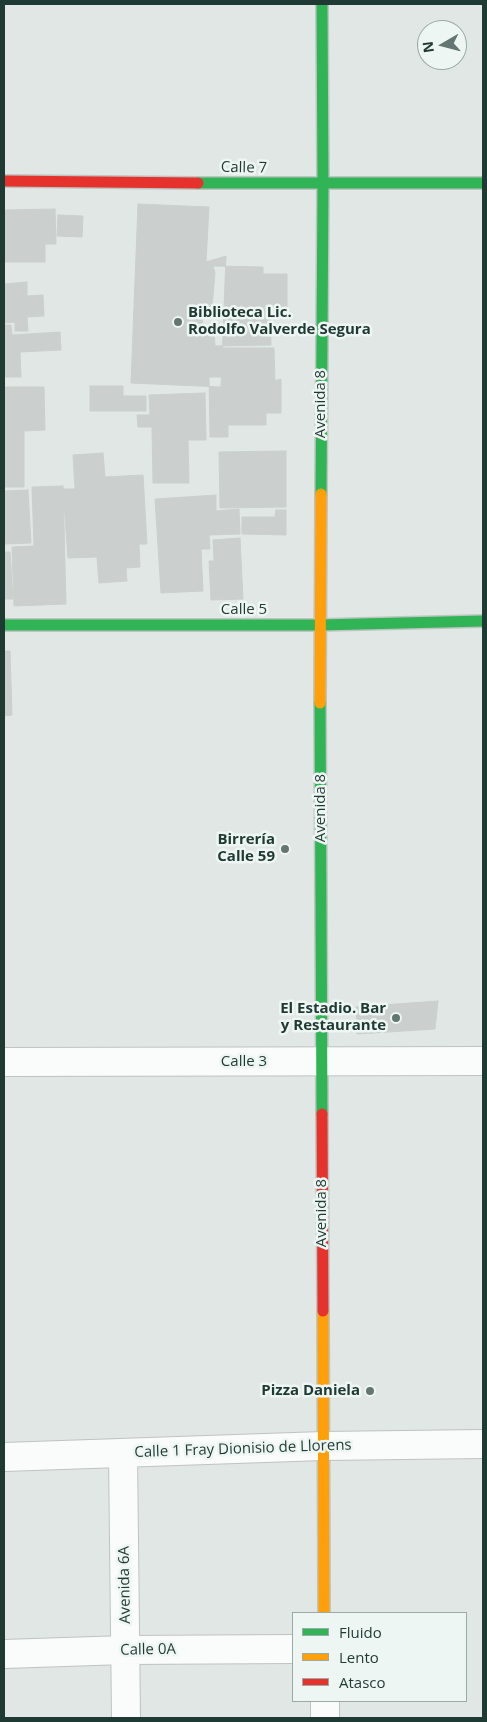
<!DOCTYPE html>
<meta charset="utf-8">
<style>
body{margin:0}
#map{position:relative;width:487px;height:1722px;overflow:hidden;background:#e1e7e4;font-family:"Open Sans",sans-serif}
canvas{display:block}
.frame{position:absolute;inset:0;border:5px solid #1f3933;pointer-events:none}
.legend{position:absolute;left:292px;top:1612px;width:175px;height:90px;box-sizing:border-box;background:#eef6f3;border:1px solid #9baaa6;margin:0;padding:6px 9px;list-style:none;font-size:15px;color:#1f3933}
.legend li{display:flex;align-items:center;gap:10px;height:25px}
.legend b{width:25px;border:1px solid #9baaa6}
.north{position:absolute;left:417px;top:20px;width:50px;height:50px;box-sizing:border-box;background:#eef6f3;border:1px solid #9baaa6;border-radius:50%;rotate:262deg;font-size:14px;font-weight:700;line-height:20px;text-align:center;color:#1f3933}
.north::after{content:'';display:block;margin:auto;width:18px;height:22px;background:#637671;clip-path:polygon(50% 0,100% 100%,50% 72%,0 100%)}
</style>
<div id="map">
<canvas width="487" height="1722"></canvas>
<div class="frame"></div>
<ul class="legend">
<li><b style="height:6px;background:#30b455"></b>Fluido</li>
<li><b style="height:6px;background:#ff9f0a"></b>Lento</li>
<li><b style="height:6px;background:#e5322d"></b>Atasco</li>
</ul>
<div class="north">N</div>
</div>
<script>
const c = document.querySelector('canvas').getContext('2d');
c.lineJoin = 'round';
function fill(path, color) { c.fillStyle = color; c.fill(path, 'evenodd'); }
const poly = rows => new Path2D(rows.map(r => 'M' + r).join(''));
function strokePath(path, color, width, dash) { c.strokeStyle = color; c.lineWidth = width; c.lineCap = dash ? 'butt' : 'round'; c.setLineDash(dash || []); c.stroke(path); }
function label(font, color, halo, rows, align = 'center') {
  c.font = font + ' "Open Sans",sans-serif'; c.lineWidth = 5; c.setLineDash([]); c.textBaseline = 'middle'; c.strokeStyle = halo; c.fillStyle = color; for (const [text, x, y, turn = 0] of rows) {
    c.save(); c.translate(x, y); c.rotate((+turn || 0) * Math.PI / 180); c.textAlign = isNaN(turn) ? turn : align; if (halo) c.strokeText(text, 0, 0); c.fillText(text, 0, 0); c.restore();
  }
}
const building = poly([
 [138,204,209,207,206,262,226,256,221,387,131,383,138,204],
 [55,209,56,244,45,244,45,262,4,262,4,210,55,209],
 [58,215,83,216,82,237,57,236,58,215],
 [213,266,263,267,263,274,287,274,287,307,212,307,215,273,213,266],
 [27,282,27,296,43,295,44,316,27,317,28,331,15,331,15,322,4,323,4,284,27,282],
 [270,308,271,345,215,346,214,329,203,329,202,310,270,308],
 [4,325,11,325,12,335,60,332,61,350,20,352,21,377,4,377,4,325],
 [222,348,274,348,275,381,281,379,281,413,266,413,266,425,228,425,228,437,210,437,209,377,222,377,222,348],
 [90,386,123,386,123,396,146,396,146,411,90,411,90,386],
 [4,387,44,387,45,430,24,431,24,487,4,487,4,387],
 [205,393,206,440,188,440,189,483,153,483,152,427,138,427,137,415,150,415,149,395,205,393],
 [286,451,286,507,220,508,219,452,286,451],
 [103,453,105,477,143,475,147,544,139,544,140,567,126,568,127,581,99,583,97,557,68,558,63,489,75,489,73,455,103,453],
 [63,486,66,604,14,606,12,547,34,546,32,487,63,486],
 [28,490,31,543,4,544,4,491,28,490],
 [216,495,216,511,239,509,240,534,209,535,210,549,201,549,203,591,161,593,155,499,216,495],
 [276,510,286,510,286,535,242,534,242,517,275,517,276,510],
 [240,538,243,599,211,600,209,561,214,561,213,540,240,538],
 [4,552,10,552,13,599,4,599,4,552],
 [4,651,10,651,12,715,4,716,4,651],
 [438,1001,435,1029,357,1034,356,1007,438,1001]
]);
fill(building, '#cbd0ce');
strokePath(building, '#c9d0cd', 1);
const street = poly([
 [4,1062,483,1061],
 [123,1453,126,1718],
 [4,1457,323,1446,483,1444],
 [4,1654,125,1650,293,1649],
 [325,1701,325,1718]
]);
const fast = poly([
 [198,183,483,183],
 [321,494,323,184,322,4],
 [4,625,320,625,483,621],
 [320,703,322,1114]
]);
const slow = poly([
 [320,703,321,494],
 [323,1311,324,1613]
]);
const jam = poly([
 [4,181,198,183],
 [322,1114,323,1311]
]);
strokePath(street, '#bec4c1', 30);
strokePath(fast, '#bdc4c1', 14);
strokePath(slow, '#bdc4c1', 14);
strokePath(jam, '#bdc4c1', 14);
strokePath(street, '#fafbfb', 28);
strokePath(fast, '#30b455', 11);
strokePath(slow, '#ff9f0a', 11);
strokePath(jam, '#e5322d', 11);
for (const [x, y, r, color] of [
 [178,322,5,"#637671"],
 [285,849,5,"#637671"],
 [396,1018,5,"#637671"],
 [370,1391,5,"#637671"]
]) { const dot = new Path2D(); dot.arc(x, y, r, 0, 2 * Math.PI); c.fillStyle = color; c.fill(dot); strokePath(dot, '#eef6f3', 2); }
label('15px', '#1f3933', '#eef6f3', [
 ["Calle 7",244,168,1],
 ["Avenida 8",321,404,-90],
 ["Calle 5",244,610],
 ["Avenida 8",321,808,-90],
 ["Calle 3",244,1062],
 ["Avenida 8",322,1213,-90],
 ["Calle 1 Fray Dionisio de Llorens",243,1449,-2],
 ["Avenida 6A",125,1585,-91],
 ["Calle 0A",148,1650,-1]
]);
label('bold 15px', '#1f3933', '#eef6f3', [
 ["Biblioteca Lic.",188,313,"left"],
 ["Rodolfo Valverde Segura",188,330,"left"],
 ["Birrería",275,840],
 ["Calle 59",275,857],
 ["El Estadio. Bar",386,1009],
 ["y Restaurante",386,1026],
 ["Pizza Daniela",360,1391]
], 'right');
</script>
